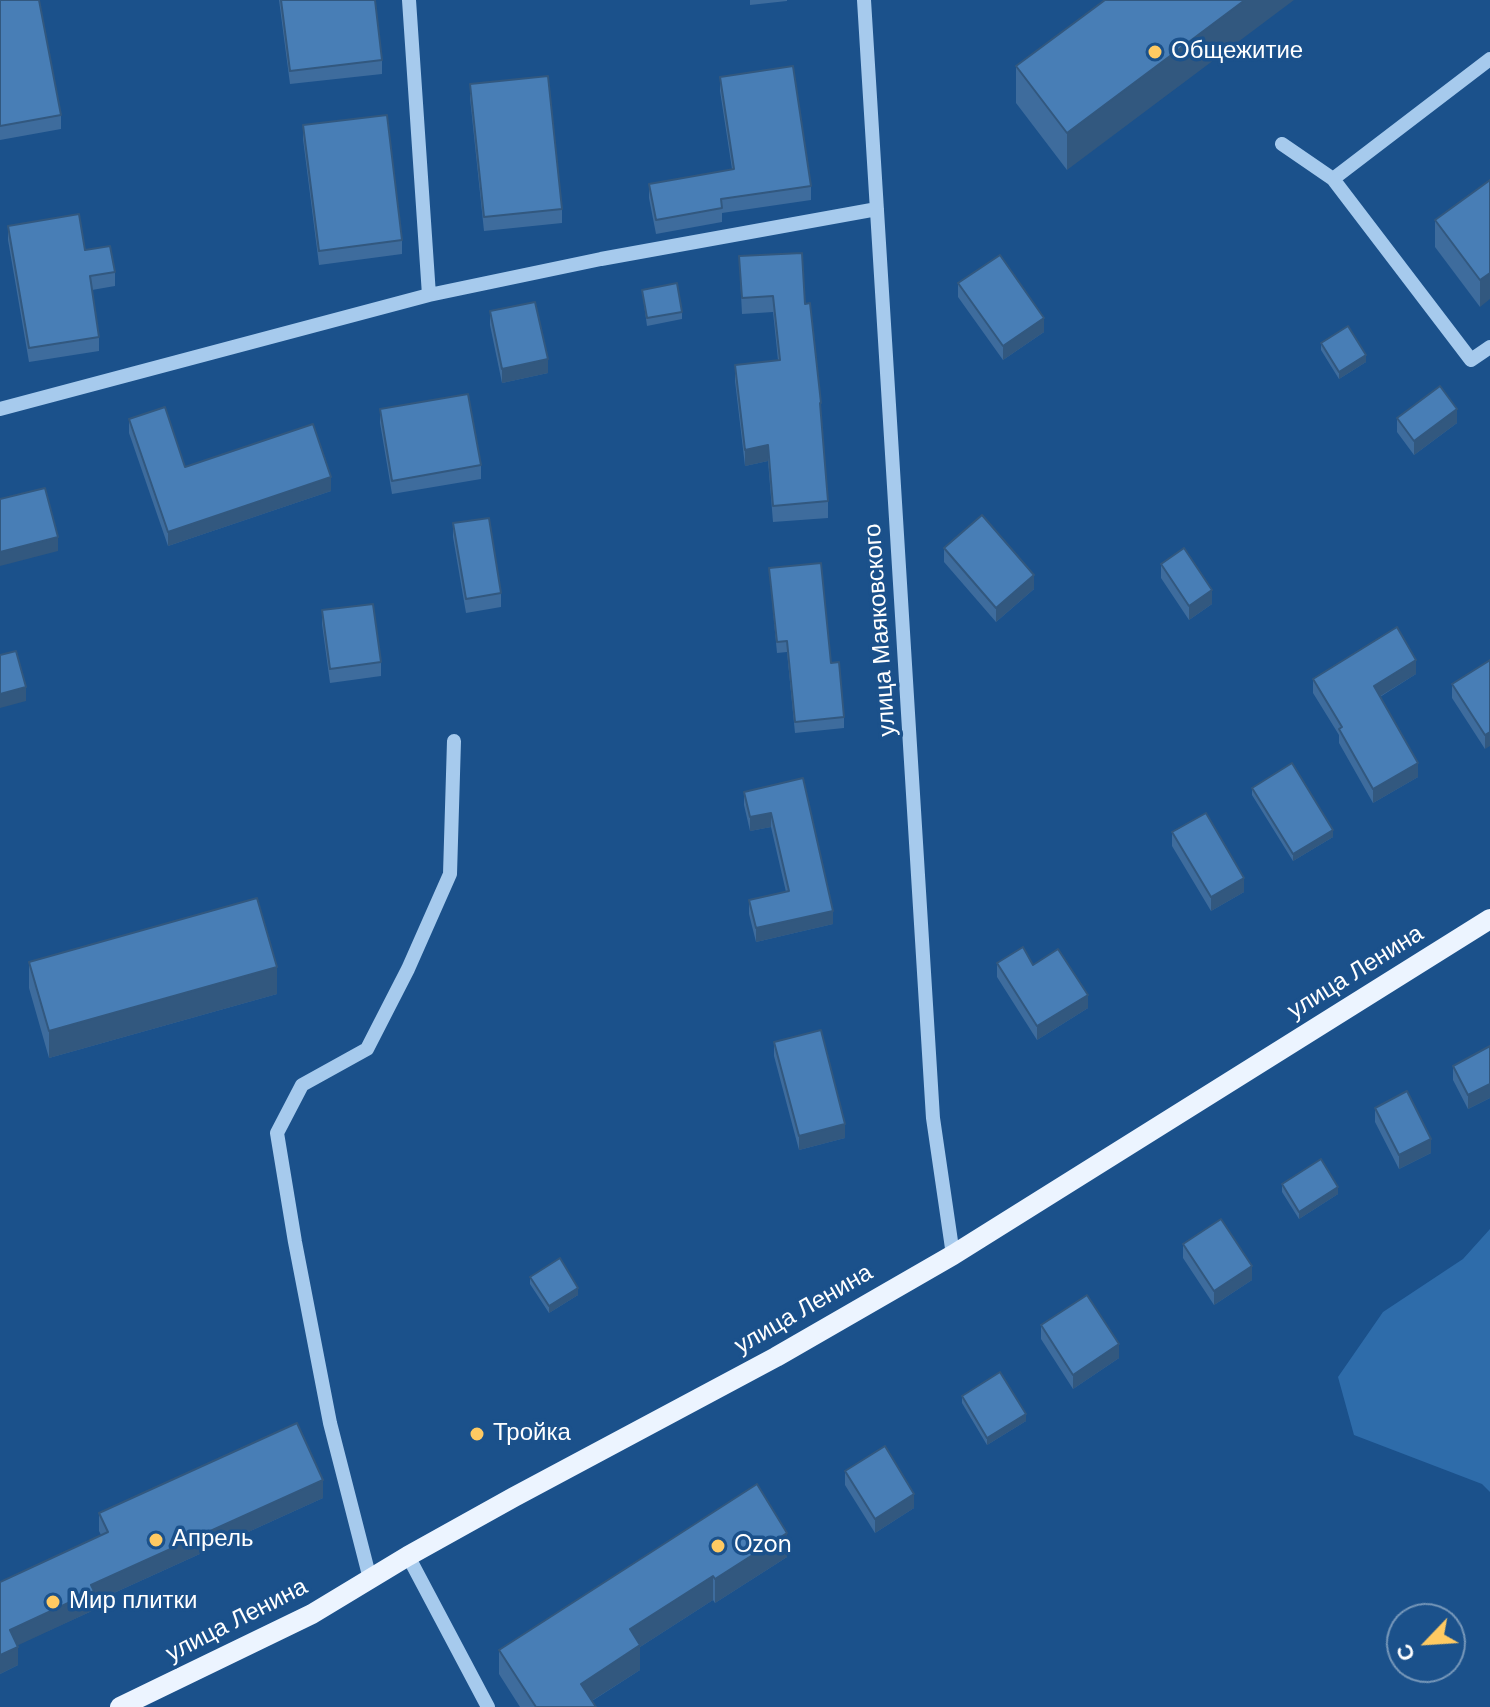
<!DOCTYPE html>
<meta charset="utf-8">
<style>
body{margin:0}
#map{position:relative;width:1490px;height:1707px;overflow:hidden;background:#1b518b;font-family:"DM Sans",sans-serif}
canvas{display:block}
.north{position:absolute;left:1386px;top:1603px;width:80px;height:80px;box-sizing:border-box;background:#1b518b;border:2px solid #7697b9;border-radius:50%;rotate:245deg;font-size:22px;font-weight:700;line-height:32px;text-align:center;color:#fff}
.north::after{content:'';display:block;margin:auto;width:28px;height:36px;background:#ffca62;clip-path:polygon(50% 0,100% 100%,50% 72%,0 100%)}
</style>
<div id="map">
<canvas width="1490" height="1707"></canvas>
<div class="north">С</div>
</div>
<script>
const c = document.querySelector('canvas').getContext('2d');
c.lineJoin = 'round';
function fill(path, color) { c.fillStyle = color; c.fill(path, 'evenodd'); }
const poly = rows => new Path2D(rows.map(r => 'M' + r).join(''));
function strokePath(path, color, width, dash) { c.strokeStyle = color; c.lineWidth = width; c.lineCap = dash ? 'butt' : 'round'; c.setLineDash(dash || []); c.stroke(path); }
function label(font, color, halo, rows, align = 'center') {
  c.font = font + ' "DM Sans",sans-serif'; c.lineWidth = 7; c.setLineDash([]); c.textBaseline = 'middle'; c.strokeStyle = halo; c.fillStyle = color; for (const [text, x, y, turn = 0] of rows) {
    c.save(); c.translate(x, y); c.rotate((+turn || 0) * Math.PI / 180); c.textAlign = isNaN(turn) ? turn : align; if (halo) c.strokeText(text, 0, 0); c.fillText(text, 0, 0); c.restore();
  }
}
fill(poly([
 [1490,1229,1490,1492,1482,1484,1354,1435,1338,1377,1383,1312,1463,1259]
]), '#2e6caa');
strokePath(poly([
 [409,0,429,295],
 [864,0,933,1118,953,1255],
 [1282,144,1333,179,1471,360,1490,347],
 [1333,179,1490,59],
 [0,409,429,295,601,259,877,209],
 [408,1556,488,1707],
 [370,1579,330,1423,295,1242,277,1133,302,1085,367,1049,408,969,450,874,454,741]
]), '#a6caed', 14);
strokePath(poly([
 [120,1707,312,1614,408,1556,514,1497,776,1357,953,1255,1490,919]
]), '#ecf4ff', 20);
fill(poly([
 [0,0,61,115,61,129,0,140],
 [279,0,375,0,382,60,382,74,290,84],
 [750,0,787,0,787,1,750,5],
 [1105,0,1067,170,1016,103,1016,66],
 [720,77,811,186,811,200,722,213,722,222,656,234,649,198,649,184,732,169,720,91],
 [470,84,562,209,562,223,484,231,470,98],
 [303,125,402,240,402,254,319,265,303,139],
 [1490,180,1480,307,1435,247,1435,220],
 [8,226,85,250,115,272,115,286,92,290,99,337,99,351,29,362,8,240],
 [739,256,805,304,821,403,821,419,828,501,828,518,773,522,768,461,745,466,735,381,735,365,778,360,773,312,742,314],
 [958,283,1044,332,1003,360,958,297],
 [642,290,682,312,682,319,647,326],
 [490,311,548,373,502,383,490,325],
 [1321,343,1366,362,1339,379,1321,350],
 [380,409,481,465,481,479,392,494,380,423],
 [1397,418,1457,423,1414,455,1397,432],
 [129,419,185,467,331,491,168,546,129,433],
 [453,523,501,593,501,607,466,613,453,537],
 [944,548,1034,589,996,622,944,562],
 [1161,564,1212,604,1189,620,1161,578],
 [769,568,831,663,844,717,844,728,795,733,787,652,777,653],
 [322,610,381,662,381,676,330,683,322,624],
 [1490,660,1485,749,1452,698,1452,684],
 [1416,674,1380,697,1418,777,1373,803,1339,743,1339,735,1313,693,1313,679],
 [803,778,833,924,756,942,749,914,749,900,786,892,771,827,750,831,744,805,744,792],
 [1252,788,1333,837,1293,861,1252,795],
 [1172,832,1244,892,1211,911,1172,846],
 [29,962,277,994,49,1058,29,988],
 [997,963,1033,965,1088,1008,1037,1040,997,977],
 [774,1042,845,1138,799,1150,774,1056],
 [1490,1046,1490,1098,1468,1109,1453,1080,1453,1066],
 [1375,1108,1431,1153,1399,1169,1375,1122],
 [1282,1184,1338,1194,1299,1219,1282,1192],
 [1183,1244,1252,1280,1214,1305,1183,1258],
 [530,1277,578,1295,549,1313,530,1284],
 [1041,1325,1119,1358,1073,1389,1041,1339],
 [962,1396,1026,1421,987,1445,962,1403],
 [845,1471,914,1508,875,1533,845,1485],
 [757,1484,787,1557,715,1603,713,1600,640,1647,640,1670,592,1701,596,1707,520,1707,499,1674,499,1650],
 [323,1498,94,1602,94,1610,17,1645,18,1665,0,1674,0,1582,101,1535,99,1531,99,1513]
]), '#3e6c9d');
fill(poly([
 [1245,0,1294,0,1067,170,1067,133],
 [1490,273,1490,299,1480,307,1480,280],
 [1044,318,1044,332,1003,360,1003,346],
 [1366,355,1366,362,1339,379,1339,372],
 [548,359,548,373,502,383,502,369],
 [1457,409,1457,423,1414,455,1414,441],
 [768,445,768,461,745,466,745,450],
 [331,477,331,491,168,546,168,532],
 [58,537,58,551,0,566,0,552],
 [1034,575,1034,589,996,622,996,608],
 [1212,590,1212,604,1189,620,1189,606],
 [1416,660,1416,674,1374,700,1374,686],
 [26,687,26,701,0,708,0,694],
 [1490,732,1490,746,1485,749,1485,735],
 [1418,763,1418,777,1373,803,1373,789],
 [771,813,771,827,750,831,750,817],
 [1333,830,1333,837,1293,861,1293,854],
 [1244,878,1244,892,1211,911,1211,897],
 [833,911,833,924,756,942,756,928],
 [277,967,277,994,49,1058,49,1031],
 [1088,995,1088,1008,1037,1040,1037,1026],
 [1490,1084,1490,1098,1468,1109,1468,1095],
 [845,1124,845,1138,799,1150,799,1136],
 [1431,1139,1431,1153,1399,1169,1399,1155],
 [1338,1187,1338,1194,1299,1219,1299,1212],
 [1252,1266,1252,1280,1214,1305,1214,1291],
 [578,1288,578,1295,549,1313,549,1306],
 [1119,1344,1119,1358,1073,1389,1073,1375],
 [1026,1414,1026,1421,987,1445,987,1438],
 [323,1480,323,1498,94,1602,94,1610,10,1649,10,1630,91,1585],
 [914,1494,914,1508,875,1533,875,1519],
 [787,1533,787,1557,715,1603,715,1579],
 [713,1576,713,1600,640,1647,640,1670,582,1707,581,1684,630,1629],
 [18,1647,18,1665,0,1674,0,1655]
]), '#32587f');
const building = poly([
 [0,0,39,0,61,115,0,126,0,0],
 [281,0,375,0,382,60,290,71,281,0],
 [1105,0,1245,0,1067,133,1016,66,1105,0],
 [793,66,811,186,721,199,722,208,656,220,649,184,734,169,720,77,793,66],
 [548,76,562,209,484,217,470,84,548,76],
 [387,115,402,240,319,251,303,125,387,115],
 [1490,180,1490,273,1480,280,1435,220,1490,180],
 [79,214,85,250,110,246,115,272,90,276,99,337,29,348,8,226,79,214],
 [802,253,805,304,810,303,821,403,820,403,828,501,773,506,768,445,745,450,735,365,780,360,773,296,742,298,739,256,802,253],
 [1000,255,1044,318,1003,346,958,283,1000,255],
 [677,283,682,312,647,318,642,290,677,283],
 [535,302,548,359,502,369,490,311,535,302],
 [1348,326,1366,355,1339,372,1321,343,1348,326],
 [1440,386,1457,409,1414,441,1397,418,1440,386],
 [468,394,481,465,392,481,380,409,468,394],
 [165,407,185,467,313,424,331,477,168,532,129,419,165,407],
 [45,488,58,537,0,552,0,499,45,488],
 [982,515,1034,575,996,608,944,548,982,515],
 [489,518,501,593,466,599,453,523,489,518],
 [1184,548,1212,590,1189,606,1161,564,1184,548],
 [821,563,831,663,839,662,844,717,795,722,787,641,777,642,769,568,821,563],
 [373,604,381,662,330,669,322,610,373,604],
 [1397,627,1416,660,1374,686,1418,763,1373,789,1339,729,1342,727,1313,679,1397,627],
 [16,651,26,687,0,694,0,655,16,651],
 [1490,660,1490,732,1485,735,1452,684,1490,660],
 [1292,763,1333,830,1293,854,1252,788,1292,763],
 [803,778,833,911,756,928,749,900,789,891,771,813,750,817,744,792,803,778],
 [1206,813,1244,878,1211,897,1172,832,1206,813],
 [257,898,277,967,49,1031,29,962,257,898],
 [1023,947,1033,965,1058,949,1088,995,1037,1026,997,963,1023,947],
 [821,1030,845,1124,799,1136,774,1042,821,1030],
 [1490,1046,1490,1084,1468,1095,1453,1066,1490,1046],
 [1407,1091,1431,1139,1399,1155,1375,1108,1407,1091],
 [1321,1159,1338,1187,1299,1212,1282,1184,1321,1159],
 [1221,1219,1252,1266,1214,1291,1183,1244,1221,1219],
 [560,1258,578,1288,549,1306,530,1277,560,1258],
 [1087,1295,1119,1344,1073,1375,1041,1325,1087,1295],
 [1000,1372,1026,1414,987,1438,962,1396,1000,1372],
 [297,1423,323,1480,91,1585,94,1591,10,1630,18,1647,0,1655,0,1582,108,1532,99,1513,297,1423],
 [885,1446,914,1494,875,1519,845,1471,885,1446],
 [757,1484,787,1533,715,1579,713,1576,630,1629,640,1645,581,1684,596,1707,536,1707,499,1650,757,1484]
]);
fill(building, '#487eb6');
strokePath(building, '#32587f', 2);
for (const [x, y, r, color] of [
 [1155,52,8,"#ffca62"],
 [477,1434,8,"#ffca62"],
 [156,1540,8,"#ffca62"],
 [718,1546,8,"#ffca62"],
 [53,1602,8,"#ffca62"]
]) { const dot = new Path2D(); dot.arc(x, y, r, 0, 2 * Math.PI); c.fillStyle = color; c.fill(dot); strokePath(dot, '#1b518b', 3); }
label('24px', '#fff', '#1b518b', [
 ["Общежитие",1171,52],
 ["Тройка",493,1434],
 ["Апрель",172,1540],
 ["Ozon",734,1546],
 ["Мир плитки",69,1602]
], 'left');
label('24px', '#fff', '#1b518b', [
 ["улица Маяковского",881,630,-94],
 ["улица Ленина",1356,973,-32],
 ["улица Ленина",804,1310,-30],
 ["улица Ленина",237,1621,-27]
]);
</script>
